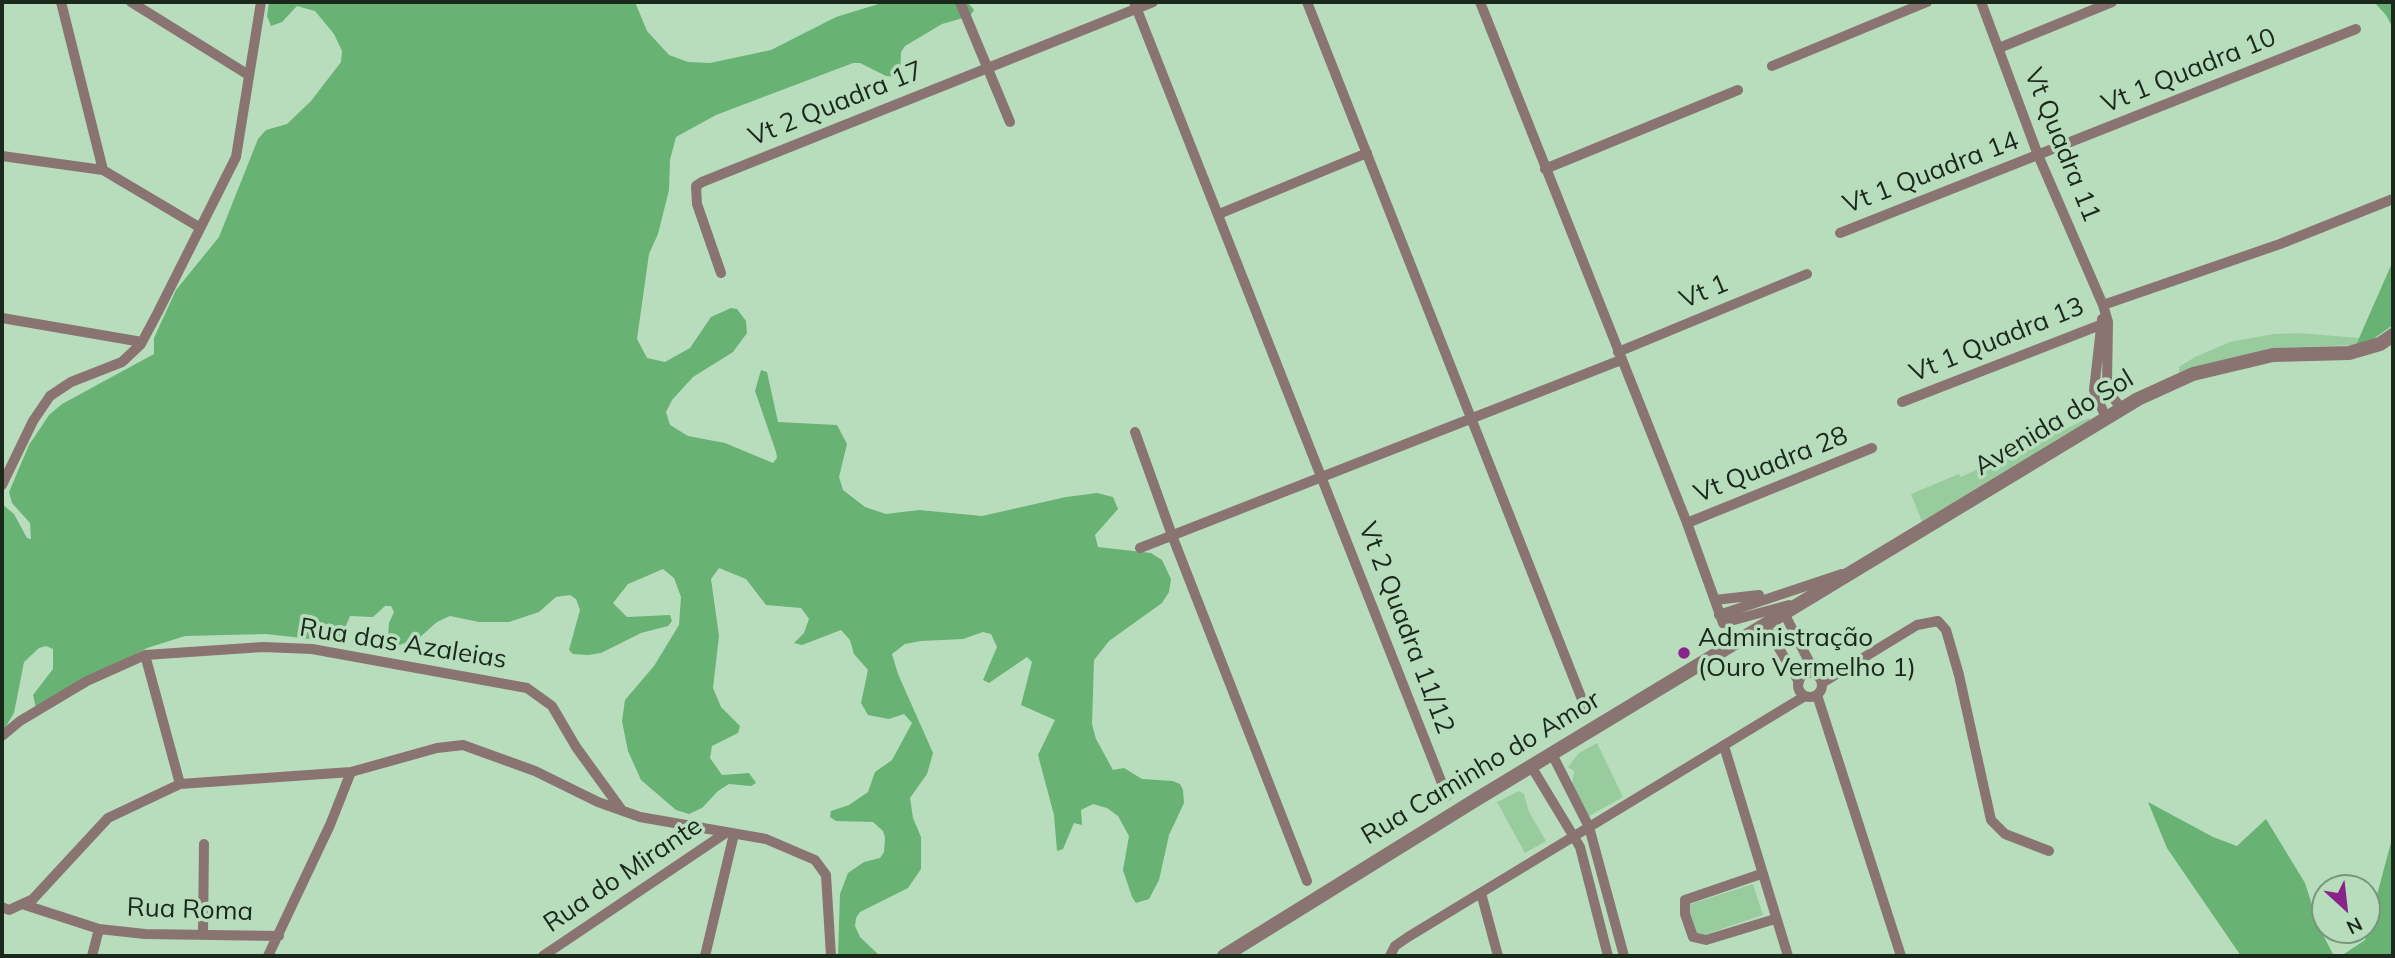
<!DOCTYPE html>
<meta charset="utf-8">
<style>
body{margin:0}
#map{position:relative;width:2395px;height:958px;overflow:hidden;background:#b8ddbc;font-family:Mulish,sans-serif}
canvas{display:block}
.frame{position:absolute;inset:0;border:4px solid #1b291d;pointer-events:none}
.north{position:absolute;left:2311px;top:874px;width:70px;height:70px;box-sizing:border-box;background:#b8ddbc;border:2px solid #79957c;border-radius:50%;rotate:153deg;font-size:19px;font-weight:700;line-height:28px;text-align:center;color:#1b291d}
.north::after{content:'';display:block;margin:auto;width:24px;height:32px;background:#892289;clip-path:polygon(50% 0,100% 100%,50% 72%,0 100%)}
</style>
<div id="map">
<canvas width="2395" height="958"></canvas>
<div class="frame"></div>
<div class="north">N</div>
</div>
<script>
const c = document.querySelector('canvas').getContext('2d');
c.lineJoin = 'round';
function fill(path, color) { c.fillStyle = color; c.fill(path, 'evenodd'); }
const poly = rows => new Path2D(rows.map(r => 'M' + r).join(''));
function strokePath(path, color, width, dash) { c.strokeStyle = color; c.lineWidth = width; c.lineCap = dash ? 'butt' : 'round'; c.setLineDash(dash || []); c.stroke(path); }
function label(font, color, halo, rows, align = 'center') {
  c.font = font + ' Mulish,sans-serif'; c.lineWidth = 7; c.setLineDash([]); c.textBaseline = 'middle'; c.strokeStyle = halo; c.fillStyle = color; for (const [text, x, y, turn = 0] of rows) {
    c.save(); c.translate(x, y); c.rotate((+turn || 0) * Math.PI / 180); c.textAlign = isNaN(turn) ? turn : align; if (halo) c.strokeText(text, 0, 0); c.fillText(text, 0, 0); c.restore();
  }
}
fill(poly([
 [2298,333,2359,338,2356,345,2277,348,2179,373,2179,367,2195,357,2230,342,2274,334],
 [2089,418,2091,422,1923,524,1911,494,1959,474,1961,477],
 [1597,743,1623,797,1589,816,1572,785,1574,771,1568,767,1579,753],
 [1519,791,1524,794,1529,812,1546,841,1525,853,1497,802],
 [1753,884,1763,915,1698,937,1685,906]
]), '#98cc9e');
fill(poly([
 [269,2,635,2,647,31,669,55,688,62,710,63,771,50,836,17,885,2,965,2,970,5,974,10,970,16,942,24,905,46,901,52,900,77,886,76,860,63,853,63,716,115,676,137,670,160,669,190,658,234,649,254,637,339,647,358,665,362,690,348,711,317,731,308,737,309,746,321,747,333,733,352,693,377,672,400,666,412,670,425,688,436,725,443,773,463,777,458,776,452,755,391,761,370,767,372,778,422,837,425,847,444,839,477,843,490,865,507,886,514,919,510,982,516,1066,497,1097,493,1113,497,1118,509,1095,535,1098,547,1151,553,1162,560,1171,579,1169,592,1162,603,1109,641,1094,660,1092,724,1096,739,1113,770,1124,768,1142,779,1173,781,1180,784,1183,790,1184,803,1169,835,1159,880,1149,899,1136,903,1132,897,1123,870,1129,836,1118,816,1107,808,1093,804,1081,810,1082,825,1074,823,1063,849,1057,851,1054,815,1038,755,1055,720,1021,705,1032,662,1027,657,989,683,983,680,997,647,991,634,983,632,963,639,921,641,905,644,892,654,898,674,933,753,927,774,910,798,913,818,921,837,921,869,908,888,860,912,856,918,855,926,860,937,880,956,838,956,840,894,848,873,864,862,880,858,884,852,885,838,883,831,873,822,836,821,830,817,831,811,849,805,868,792,875,772,892,760,912,723,904,714,889,719,868,715,861,703,868,670,854,654,850,640,841,630,802,645,794,643,804,633,809,619,801,608,766,605,746,579,719,568,711,579,719,636,713,688,721,707,740,726,738,733,712,746,710,758,722,775,749,773,756,783,751,786,729,784,718,791,702,808,689,814,676,810,641,780,628,751,622,721,625,700,654,666,679,625,681,597,674,578,663,569,628,584,613,603,627,617,670,615,672,621,668,626,641,633,601,653,588,655,573,654,569,650,580,610,576,599,570,595,556,597,539,612,509,622,479,622,450,616,437,622,420,637,397,646,390,644,388,638,389,623,394,612,391,606,385,606,373,617,350,616,342,635,329,641,266,634,185,636,147,648,36,708,33,695,53,669,53,649,46,646,39,648,24,662,14,713,2,733,2,504,14,514,27,538,31,539,30,523,12,503,9,492,29,445,49,415,62,404,154,354,154,338,176,290,219,237,258,139,266,130,287,124,311,101,341,62,342,51,334,34,315,11,297,6,282,22,271,26,267,16],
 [2374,2,2393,2,2393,28,2386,15],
 [2393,261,2393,325,2369,342,2356,345],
 [2148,802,2213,837,2237,846,2266,819,2305,883,2319,927,2334,956,2241,956,2167,848],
 [2393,835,2393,956,2341,956,2365,940]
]), '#68b273');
strokePath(poly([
 [61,2,103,170],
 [131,2,247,74],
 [960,2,1010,122],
 [1134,2,1447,796],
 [1307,2,1585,707],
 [1480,2,1687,523,1723,623,1789,605],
 [1981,2,2038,155,2103,305,2108,322,2107,383,2110,394,2122,409],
 [1999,48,2112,2],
 [1772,66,1927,2],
 [2,156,103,170,199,227],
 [1545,169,1738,90],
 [1219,214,1367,153],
 [1840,233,2356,29],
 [721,273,697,204,696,186,702,182,1153,2],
 [2103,305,2280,244,2393,199],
 [2,318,142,342],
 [2102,319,2094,390,2106,418],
 [1618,352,1807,274],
 [1902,402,2108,322],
 [1135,432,1173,538,1307,881],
 [2,485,33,421,50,396,71,382,122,362,141,344,158,312,236,157,261,2],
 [1687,523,1872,448],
 [1140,548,1621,360],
 [1715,600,1759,595],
 [1784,613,1816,675],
 [1719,615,1842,574],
 [1765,625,1799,682],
 [145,655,180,784],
 '1798 685a12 12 0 1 1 24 0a12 12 0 1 1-24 0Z',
 [1822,683,1917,625,1938,621,1946,630,1959,675,1991,820,2005,834,2049,851],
 [1817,695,1901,956],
 [2,736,20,721,87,681,145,655,263,647,312,649,527,688,552,706,576,747,621,809],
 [1724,746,1788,956],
 [1552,754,1589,827,1624,956],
 [1531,766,1580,847,1608,956],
 [1761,874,1685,900,1685,914,1693,937,1706,940,1775,919],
 [1481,893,1498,956],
 [25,905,99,929,145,934,279,936],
 [2,907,9,910,33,899,108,818,180,784,351,772,437,748,463,745,535,771,598,802,640,817,766,839,815,860,826,875,831,956],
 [203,933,204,844],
 [92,956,99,929],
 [268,956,330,825,351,772],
 [543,956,727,832],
 [705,956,734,834],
 [1390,956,1395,946,1408,937,1805,696]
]), '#897471', 10);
strokePath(poly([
 [1224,956,1477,799,2138,399,2193,374,2273,355,2349,353,2380,344,2393,335]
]), '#897471', 14);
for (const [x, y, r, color] of [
 [1684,653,7,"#892289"]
]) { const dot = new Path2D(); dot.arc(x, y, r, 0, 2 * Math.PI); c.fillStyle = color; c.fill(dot); strokePath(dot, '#b8ddbc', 2.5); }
label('26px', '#1b291d', '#b8ddbc', [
 ["Vt 1 Quadra 10",2189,71,-22],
 ["Vt 2 Quadra 17",836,104,-22],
 ["Vt Quadra 11",2062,145,68],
 ["Vt 1 Quadra 14",1931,173,-21],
 ["Vt 1",1704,292,-23],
 ["Vt 1 Quadra 13",1997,340,-22],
 ["Avenida do Sol",2054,423,-31],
 ["Vt Quadra 28",1771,465,-22],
 ["Vt 2 Quadra 11/12",1406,628,69],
 ["Rua das Azaleias",403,644,9],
 ["Rua Caminho do Amor",1481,768,-31],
 ["Rua do Mirante",623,875,-34],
 ["Rua Roma",190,910,2]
]);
label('26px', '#1b291d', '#b8ddbc', [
 ["Administração",1698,638],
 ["(Ouro Vermelho 1)",1698,668]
], 'left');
</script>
